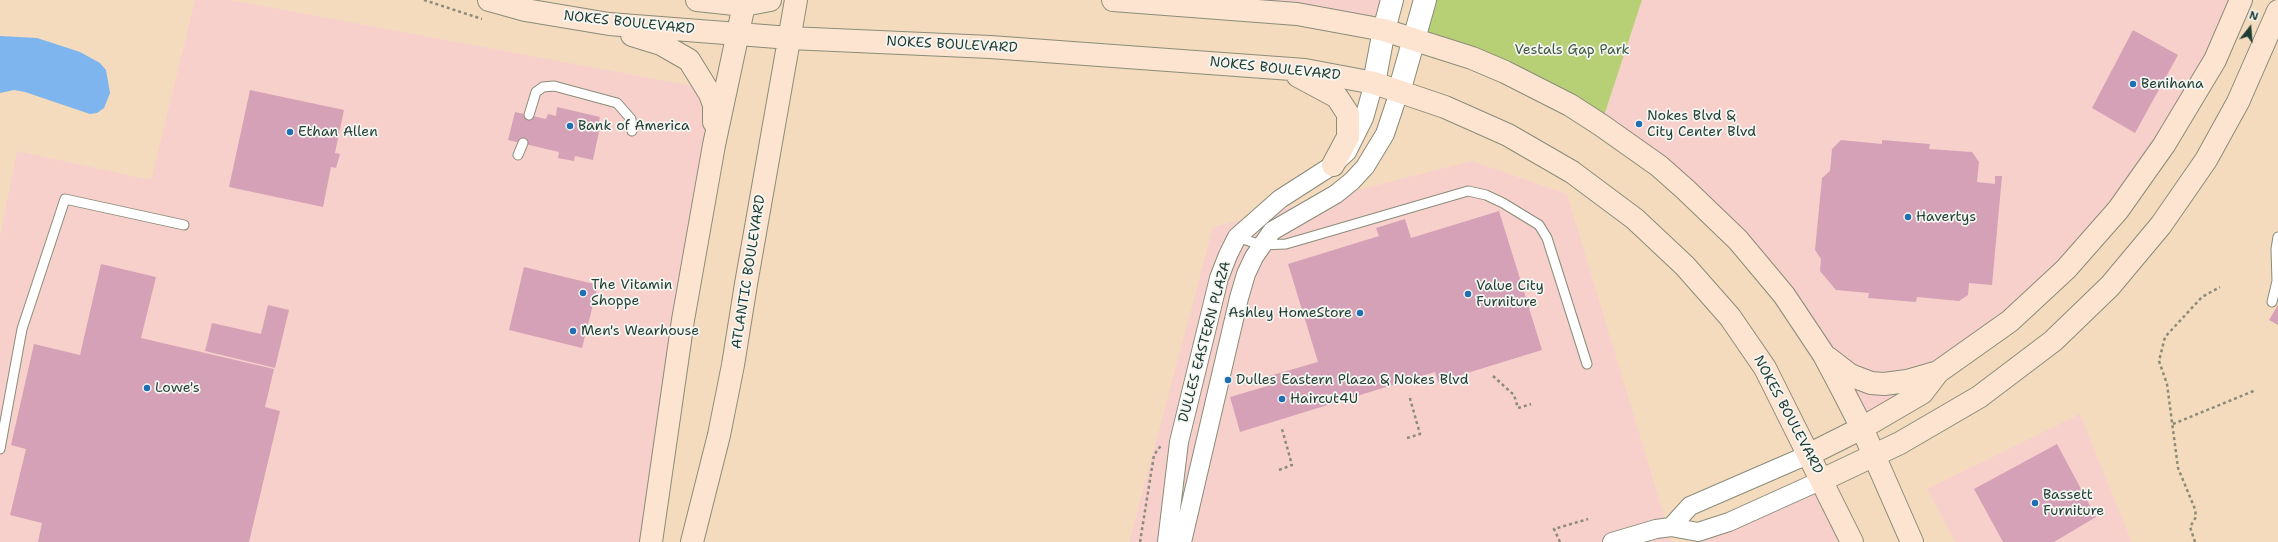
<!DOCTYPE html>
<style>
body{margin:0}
#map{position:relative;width:2278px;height:542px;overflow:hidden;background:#f4dbbe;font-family:"Shantell Sans",sans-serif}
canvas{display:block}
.north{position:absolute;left:2230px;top:8px;width:40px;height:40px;-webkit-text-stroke:3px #f6f6f2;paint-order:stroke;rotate:17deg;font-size:11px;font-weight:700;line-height:16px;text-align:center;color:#1f3d34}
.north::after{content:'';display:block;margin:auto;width:14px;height:18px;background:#1f3d34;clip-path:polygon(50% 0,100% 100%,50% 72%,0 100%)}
</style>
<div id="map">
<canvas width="2278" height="542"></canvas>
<div class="north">N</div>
</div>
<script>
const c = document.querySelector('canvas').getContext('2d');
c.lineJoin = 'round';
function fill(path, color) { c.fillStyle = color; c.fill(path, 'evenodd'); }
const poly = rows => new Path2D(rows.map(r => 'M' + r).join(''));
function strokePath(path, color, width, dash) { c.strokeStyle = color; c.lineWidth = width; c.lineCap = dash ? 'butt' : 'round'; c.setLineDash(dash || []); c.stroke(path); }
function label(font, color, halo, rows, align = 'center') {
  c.font = font + ' "Shantell Sans",sans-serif'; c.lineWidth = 3.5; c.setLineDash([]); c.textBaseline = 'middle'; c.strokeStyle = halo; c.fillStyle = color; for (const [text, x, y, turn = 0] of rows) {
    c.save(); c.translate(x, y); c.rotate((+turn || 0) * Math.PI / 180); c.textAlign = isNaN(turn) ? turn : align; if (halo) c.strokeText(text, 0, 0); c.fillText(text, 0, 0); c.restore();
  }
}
fill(poly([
 [195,0,231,0,725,92,651,542,0,542,0,237,17,151,151,180],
 [1113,0,1392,0,1384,30],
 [1642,0,2241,0,2215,60,2066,269,1862,428,1784,295,1601,125],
 [1472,161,1567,194,1672,542,1129,542,1213,227],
 [2080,414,2132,542,1955,542,1927,489],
 [1822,480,1852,542,1701,542,1698,532]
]), '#f7d0cc');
fill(poly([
 [1425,0,1642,0,1601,125,1414,38]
]), '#b7d075');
fill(poly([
 [0,36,37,38,80,52,100,63,106,70,110,93,104,108,97,113,90,114,25,92,14,90,0,93]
]), '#7eb5ee');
fill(poly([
 [2133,30,2178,55,2135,133,2092,108],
 [250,90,344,110,335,153,340,154,336,168,331,167,323,207,229,187],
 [557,107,600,117,598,126,600,127,593,160,575,156,574,161,558,158,559,152,508,140,515,112,546,119,548,114,556,116],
 [1841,140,1882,144,1882,140,1930,144,1929,149,1972,152,1979,162,1977,182,1995,184,1995,176,2002,176,1992,285,1969,283,1968,295,1959,301,1917,297,1916,302,1868,298,1869,293,1836,290,1820,271,1821,259,1815,250,1822,178,1830,171,1832,149],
 [1499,211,1542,350,1438,382,1435,372,1240,432,1230,397,1271,385,1269,376,1318,362,1288,264,1379,236,1376,228,1405,219,1411,238],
 [101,264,156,277,141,338,274,369,265,407,280,411,249,542,38,542,42,523,10,515,26,449,11,445,34,344,80,355],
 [524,267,598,285,582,348,509,330],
 [268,305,289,310,275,368,205,351,212,323,261,334],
 [2278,305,2278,325,2269,320],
 [2057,444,2096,517,2054,542,2003,542,1974,489]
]), '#d5a1b6');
const service = poly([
 [529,115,536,92,543,87,554,86,617,103,631,119,632,131],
 [518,155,523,143],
 [1237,237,1261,245,1286,244,1468,191,1486,195,1503,203,1539,225,1547,238,1587,364],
 [2272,302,2277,281,2276,249,2278,237],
 [0,449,22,329,65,199,184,225]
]);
const minor = poly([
 [1671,527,1690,506,1810,454],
 [1167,542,1179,442,1219,278,1228,255,1237,237,1280,199,1333,165,1347,152,1364,118,1374,83],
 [1182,542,1239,298,1246,274,1254,257,1272,231,1336,194,1352,181,1365,167,1385,134,1399,92],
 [1612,542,1656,529,1671,527,1698,532,1729,522,1822,480]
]);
const tertiary = poly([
 [1374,83,1384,30,1392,0],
 [1399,92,1425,0]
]);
const secondary = poly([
 [489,0,525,10,609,24,790,38,990,47,1305,70,1374,83,1445,107,1508,135,1572,172,1635,219,1685,266,1730,317,1765,368,1852,542],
 [697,0,744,5,770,0],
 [1113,0,1297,14,1384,30,1472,58,1505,72,1570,105,1601,125,1659,166,1686,190,1738,240,1784,295,1824,355,1841,387,1862,428,1912,542],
 [632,35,661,44,689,60,710,94,714,105,714,122],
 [1298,76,1337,97,1348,114,1348,137,1333,165],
 [1828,358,1850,375,1871,383,1884,384,1907,381,1938,372],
 [1810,454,1862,428,1922,393,1938,372,2010,321,2066,269,2118,210,2164,145,2215,60,2241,0],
 [1822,480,1900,443,1979,397,2053,341,2110,286,2161,225,2206,160,2238,102,2278,11],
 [651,542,683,320,714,145,745,0],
 [692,542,719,435,733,365,746,284,796,0]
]);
strokePath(service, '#8a8c79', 11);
strokePath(minor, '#8a8c79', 20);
strokePath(tertiary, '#8a8c79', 24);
strokePath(secondary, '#8a8c79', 24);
strokePath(poly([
 [424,0,482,19],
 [1493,376,1514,395,1518,408,1531,404],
 [2173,424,2256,390],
 [1407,438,1420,434,1409,395],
 [1279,470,1292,465,1282,429],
 [1140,542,1154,455,1162,444],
 [1560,542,1554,529,1588,519],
 [2195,542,2190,527,2196,517,2195,509,2178,468,2167,384,2159,361,2165,337,2202,297,2220,287]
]), '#8a8c79', 2.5, [3, 3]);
strokePath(service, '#fff', 9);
strokePath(minor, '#fff', 18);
strokePath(tertiary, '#fff', 22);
strokePath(secondary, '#fde4d0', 22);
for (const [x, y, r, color] of [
 [2133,84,4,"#1f6fb2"],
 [1639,124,4,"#1f6fb2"],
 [570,126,4,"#1f6fb2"],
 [290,132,4,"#1f6fb2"],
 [1908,217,4,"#1f6fb2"],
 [583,293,4,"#1f6fb2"],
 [1468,294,4,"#1f6fb2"],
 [1360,313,4,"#1f6fb2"],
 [573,331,4,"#1f6fb2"],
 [1228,380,4,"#1f6fb2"],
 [147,388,4,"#1f6fb2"],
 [1282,399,4,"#1f6fb2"],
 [2035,503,4,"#1f6fb2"]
]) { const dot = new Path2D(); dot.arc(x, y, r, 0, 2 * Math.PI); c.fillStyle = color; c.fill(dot); strokePath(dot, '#f6f6f2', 1.5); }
label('14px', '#1f3d34', '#f6f6f2', [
 ["NOKES BOULEVARD",629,23,6],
 ["NOKES BOULEVARD",952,45,3],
 ["NOKES BOULEVARD",1275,69,6],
 ["ATLANTIC BOULEVARD",749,272,-81],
 ["DULLES EASTERN PLAZA",1205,342,-75],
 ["NOKES BOULEVARD",1788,415,62]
]);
label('14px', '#3d5a41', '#f6f6f2', [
 ["Vestals Gap Park",1572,50]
]);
label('14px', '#1f3d34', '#f6f6f2', [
 ["Benihana",2141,84],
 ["Nokes Blvd &",1647,116],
 ["City Center Blvd",1647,132],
 ["Bank of America",578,126],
 ["Ethan Allen",298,132],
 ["Havertys",1916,217],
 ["The Vitamin",591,285],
 ["Shoppe",591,301],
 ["Value City",1476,286],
 ["Furniture",1476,302],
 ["Ashley HomeStore",1352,313,"right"],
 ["Men's Wearhouse",581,331],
 ["Dulles Eastern Plaza & Nokes Blvd",1236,380],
 ["Lowe's",155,388],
 ["Haircut4U",1290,399],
 ["Bassett",2043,495],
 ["Furniture",2043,511]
], 'left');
</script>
